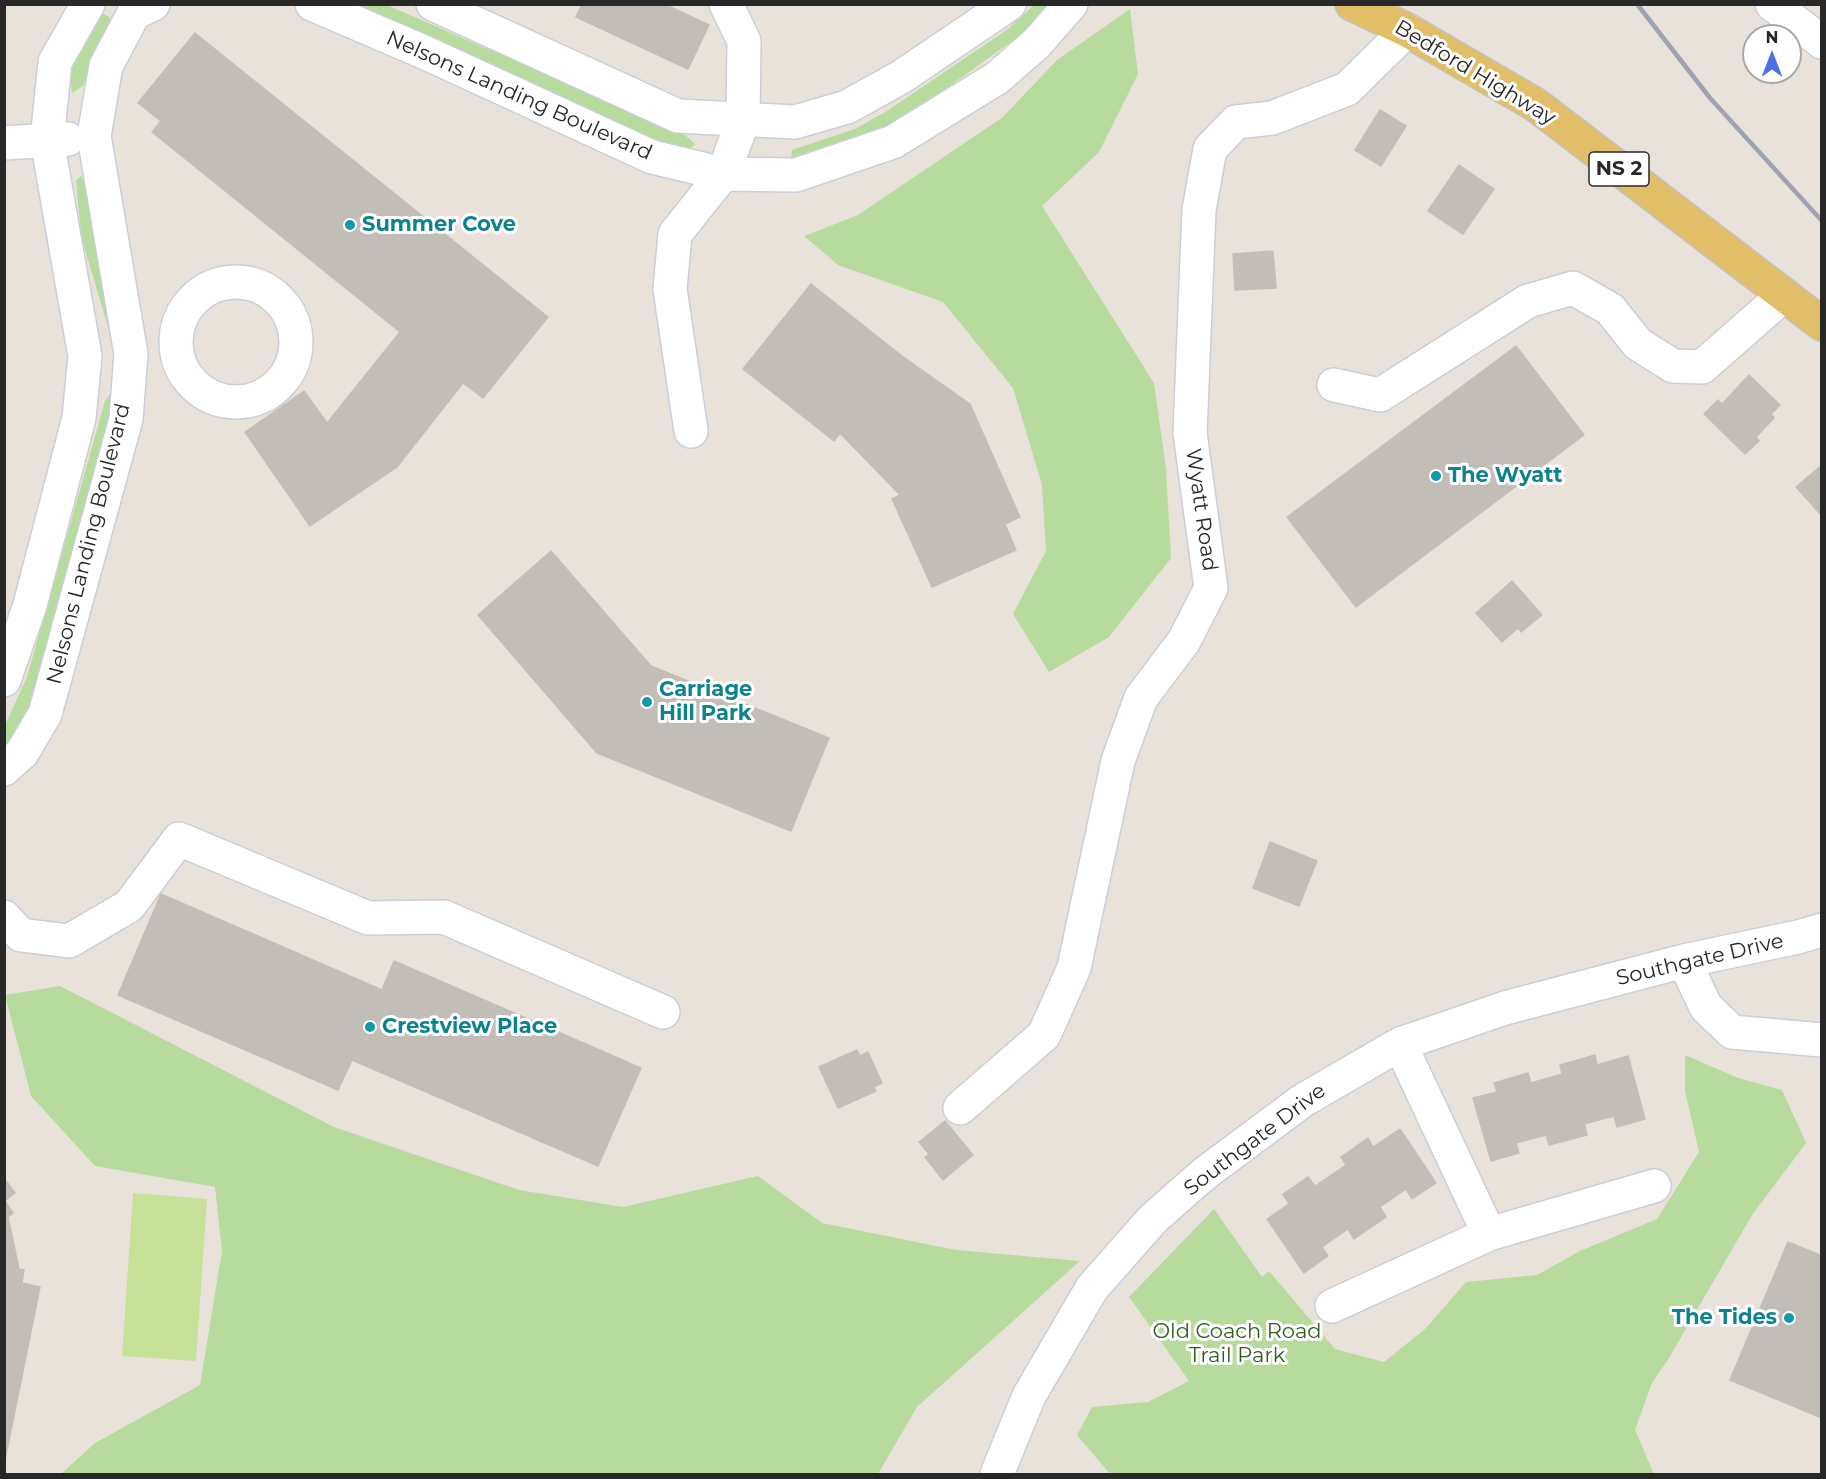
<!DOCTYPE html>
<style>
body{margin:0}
#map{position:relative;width:1826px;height:1479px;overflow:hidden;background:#e9e2db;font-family:Montserrat,sans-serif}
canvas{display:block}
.frame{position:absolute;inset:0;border:6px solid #282828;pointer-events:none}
.north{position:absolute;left:1742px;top:24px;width:60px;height:60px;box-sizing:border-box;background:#fff;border:2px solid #a9a9a9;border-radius:50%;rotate:0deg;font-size:16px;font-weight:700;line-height:24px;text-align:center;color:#282828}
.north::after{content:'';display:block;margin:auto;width:21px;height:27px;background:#4b71e7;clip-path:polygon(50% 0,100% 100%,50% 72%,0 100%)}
</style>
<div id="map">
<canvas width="1826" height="1479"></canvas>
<div class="frame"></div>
<div class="north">N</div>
</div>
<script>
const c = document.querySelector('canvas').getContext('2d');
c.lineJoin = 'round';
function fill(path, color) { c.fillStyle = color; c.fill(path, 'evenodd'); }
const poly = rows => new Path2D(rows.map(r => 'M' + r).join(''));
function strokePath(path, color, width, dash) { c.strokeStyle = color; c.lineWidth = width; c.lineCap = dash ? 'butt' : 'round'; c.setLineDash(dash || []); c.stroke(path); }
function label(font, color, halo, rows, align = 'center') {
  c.font = font + ' Montserrat,sans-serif'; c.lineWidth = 6; c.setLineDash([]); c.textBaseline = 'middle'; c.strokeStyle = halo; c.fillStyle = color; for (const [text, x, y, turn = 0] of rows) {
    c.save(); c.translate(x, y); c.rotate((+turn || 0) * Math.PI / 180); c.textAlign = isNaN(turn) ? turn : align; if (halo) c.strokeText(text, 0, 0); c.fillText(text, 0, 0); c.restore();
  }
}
fill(poly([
 [354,5,387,5,685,135,695,144,689,151,679,150],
 [1034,5,1053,5,1036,24,901,121,860,144,798,163,791,158,792,150,855,129,887,111,1008,29],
 [1130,9,1138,74,1099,152,1042,206,1154,383,1166,469,1171,558,1109,637,1049,672,1013,614,1046,551,1042,485,1013,388,943,302,838,265,804,236,858,215,1003,117,1057,60],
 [103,14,108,16,113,23,83,86,72,93,70,72,79,45,93,24],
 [81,176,87,188,116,324,108,327,81,236,76,180],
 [110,394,117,399,28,713,5,748,5,725,27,677,105,401],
 [60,986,334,1127,519,1190,623,1207,758,1176,822,1223,956,1250,1080,1261,917,1407,878,1474,61,1474,95,1443,200,1385,222,1251,215,1187,95,1166,31,1096,5,995],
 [1685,1055,1738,1078,1782,1090,1806,1143,1752,1215,1669,1358,1652,1383,1635,1430,1654,1474,1110,1474,1077,1435,1092,1407,1148,1402,1189,1381,1129,1297,1214,1209,1262,1277,1269,1271,1335,1349,1384,1362,1425,1329,1466,1282,1537,1275,1580,1251,1657,1219,1699,1152,1685,1091]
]), '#b6db9d');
fill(poly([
 [133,1193,207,1199,196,1361,122,1356]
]), '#c7e199');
const building = poly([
 [582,4,664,4,709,25,688,69,576,17,582,4],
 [195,33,548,317,483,398,463,383,397,467,310,526,245,432,304,391,327,423,400,332,152,132,161,121,138,103,195,33],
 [1380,110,1406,126,1381,166,1355,150,1380,110],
 [1459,165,1494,189,1463,234,1428,211,1459,165],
 [1273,251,1276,288,1235,290,1233,254,1273,251],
 [811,284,902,356,970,404,1020,517,1005,524,1016,550,932,587,892,499,900,495,840,433,834,441,743,369,811,284],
 [1516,346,1584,435,1356,607,1287,517,1516,346],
 [1749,375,1780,405,1771,414,1774,418,1756,437,1759,441,1745,454,1704,414,1718,400,1722,404,1749,375],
 [1822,465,1822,516,1796,487,1822,465],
 [551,551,651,666,829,738,791,831,597,753,478,615,551,551],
 [1512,581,1542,615,1521,632,1518,628,1502,642,1476,613,1512,581],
 [1270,842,1317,861,1299,906,1253,888,1270,842],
 [161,894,382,990,394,961,641,1068,598,1166,352,1060,338,1090,118,995,161,894],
 [857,1050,860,1056,868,1052,882,1083,874,1087,876,1091,838,1108,819,1067,857,1050],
 [1595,1055,1597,1065,1628,1056,1645,1119,1617,1127,1614,1116,1584,1124,1587,1135,1549,1145,1546,1135,1516,1143,1519,1153,1491,1161,1473,1098,1497,1092,1494,1083,1528,1073,1531,1083,1562,1074,1560,1065,1595,1055],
 [945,1121,973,1155,943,1180,925,1157,929,1154,919,1142,945,1121],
 [1400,1129,1436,1183,1412,1199,1406,1189,1380,1207,1386,1217,1354,1239,1348,1229,1322,1247,1328,1256,1304,1273,1267,1219,1289,1204,1283,1194,1308,1177,1315,1186,1346,1165,1341,1157,1368,1138,1373,1147,1400,1129],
 [4,1178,15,1193,5,1201,13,1213,8,1217,19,1269,24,1270,22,1283,40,1287,4,1465,4,1178],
 [1788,1242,1822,1256,1822,1418,1730,1380,1788,1242]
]);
fill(building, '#c2bdb7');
strokePath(building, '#c4beb5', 1.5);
const minor = poly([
 [312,4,426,53,652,157,723,174,796,175,893,142,997,78,1037,43,1071,4],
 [433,4,678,116,795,122,847,107,901,77,1009,4],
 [1772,4,1822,42],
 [4,143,68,139],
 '176 342a60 60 0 1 1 120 0a60 60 0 1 1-120 0Z',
 [1334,385,1380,395,1528,301,1573,288,1610,309,1638,344,1673,366,1702,367,1784,295],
 [691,431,670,289,675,234,723,174,743,121,744,41,726,4],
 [4,680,30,605,79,418,85,356,47,140,55,62,88,4],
 [4,769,22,753,45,714,126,419,131,354,94,136,106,66,134,13,153,4],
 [4,917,21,935,69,941,129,906,179,839,368,918,444,917,663,1012],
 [1684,961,1706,1007,1732,1032,1822,1040],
 [1400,1044,1489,1234],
 [960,1108,1044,1035,1074,968,1118,761,1141,698,1184,641,1211,588,1190,433,1199,210,1210,149,1236,122,1272,118,1347,89,1407,30],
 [1332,1306,1489,1234,1654,1186],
 [997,1474,1029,1396,1092,1288,1153,1219,1204,1174,1302,1101,1400,1044,1505,1008,1684,961,1798,937,1822,930]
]);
const major = poly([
 [1352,4,1407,30,1536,105,1822,324]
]);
strokePath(minor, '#caced9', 36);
strokePath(major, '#c3c3c3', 36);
strokePath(minor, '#fff', 33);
strokePath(major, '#e2be68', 33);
strokePath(poly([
 [1637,4,1710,98,1822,221]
]), '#9fa3b1', 4.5);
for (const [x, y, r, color] of [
 [350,225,6,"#0f9aa8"],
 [1436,476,6,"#0f9aa8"],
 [647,702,6,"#0f9aa8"],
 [370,1027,6,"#0f9aa8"],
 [1789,1318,6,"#0f9aa8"]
]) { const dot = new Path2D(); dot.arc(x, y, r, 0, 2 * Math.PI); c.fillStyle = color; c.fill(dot); strokePath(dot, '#fff', 2); }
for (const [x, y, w] of [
 [1619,169,60]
]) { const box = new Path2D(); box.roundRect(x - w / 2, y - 17, w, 34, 4.5); c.fillStyle = '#fff'; c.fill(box); strokePath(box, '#282828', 1.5); }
label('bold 20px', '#282828', null, [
 ["NS 2",1619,169]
]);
label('21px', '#282828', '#fff', [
 ["Bedford Highway",1475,73,31],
 ["Nelsons Landing Boulevard",519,96,24],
 ["Wyatt Road",1201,510,82],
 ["Nelsons Landing Boulevard",89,544,-76],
 ["Southgate Drive",1700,960,-13],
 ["Southgate Drive",1255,1140,-37]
]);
label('bold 21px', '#0d838f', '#fff', [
 ["Summer Cove",362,225],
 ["The Wyatt",1448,476],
 ["Carriage",659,690],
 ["Hill Park",659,714],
 ["Crestview Place",382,1027],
 ["The Tides",1777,1318,"right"]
], 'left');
label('21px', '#315d20', '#fff', [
 ["Old Coach Road",1237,1332],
 ["Trail Park",1237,1356]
]);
</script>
